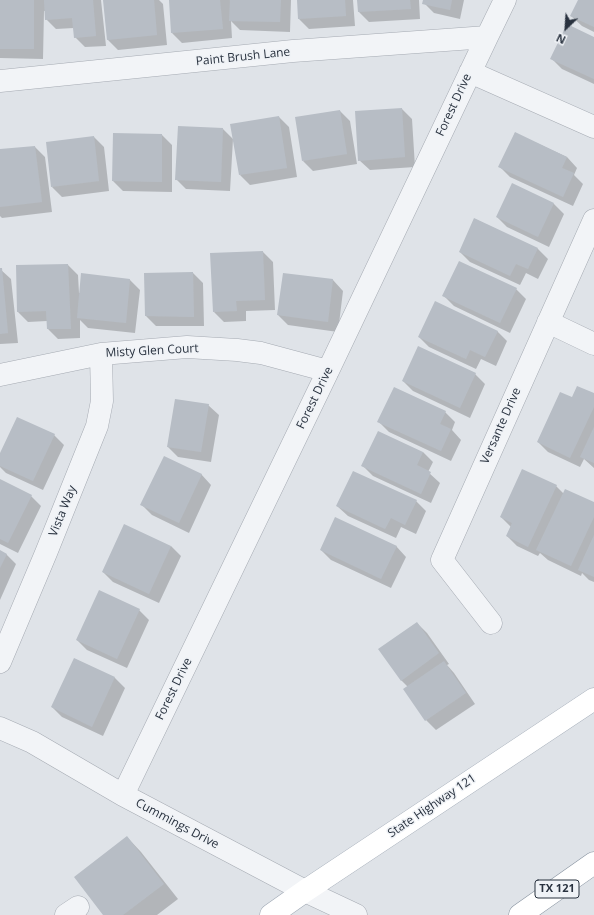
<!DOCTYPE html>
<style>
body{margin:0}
#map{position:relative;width:594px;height:915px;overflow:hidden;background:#dfe3e8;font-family:"Open Sans",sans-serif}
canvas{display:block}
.north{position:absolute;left:546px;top:8px;width:40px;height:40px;-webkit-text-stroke:3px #eff2f6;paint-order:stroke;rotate:205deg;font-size:11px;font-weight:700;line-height:16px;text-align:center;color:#29323f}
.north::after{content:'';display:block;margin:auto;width:14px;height:18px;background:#29323f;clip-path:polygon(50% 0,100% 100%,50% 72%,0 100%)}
</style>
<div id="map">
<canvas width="594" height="915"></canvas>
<div class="north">N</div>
</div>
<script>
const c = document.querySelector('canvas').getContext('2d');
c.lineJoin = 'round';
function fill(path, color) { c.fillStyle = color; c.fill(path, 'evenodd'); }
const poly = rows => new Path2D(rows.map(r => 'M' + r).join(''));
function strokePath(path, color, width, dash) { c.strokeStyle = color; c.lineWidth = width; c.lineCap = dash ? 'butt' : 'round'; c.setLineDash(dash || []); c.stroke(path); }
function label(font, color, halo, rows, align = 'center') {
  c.font = font + ' "Open Sans",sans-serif'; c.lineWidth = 3; c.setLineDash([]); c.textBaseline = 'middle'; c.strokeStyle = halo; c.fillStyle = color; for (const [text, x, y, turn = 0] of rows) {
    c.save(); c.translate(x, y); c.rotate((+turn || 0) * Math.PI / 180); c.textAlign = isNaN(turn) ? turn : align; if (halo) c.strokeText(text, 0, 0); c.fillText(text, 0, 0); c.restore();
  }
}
fill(poly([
 [0,0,101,0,106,46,85,47,75,37,74,28,56,29,46,19,46,11,44,11,43,59,0,58],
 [104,0,159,0,163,4,167,45,118,50,108,40],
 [170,0,291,0,290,32,240,30,231,21,232,38,182,43,172,33],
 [298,0,353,0,355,26,309,29,299,19],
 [358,0,419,0,420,19,369,22,359,12],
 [424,0,464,0,460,19,434,13,424,3],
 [579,0,594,0,594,32,582,26,571,16],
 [594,38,594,84,562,69,552,59],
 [402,109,412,119,415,167,370,170,359,160],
 [340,111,350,121,357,164,313,171,303,161],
 [279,117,289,127,297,177,250,185,240,175],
 [223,129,233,139,230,191,186,189,176,179],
 [515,133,567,157,577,168,574,175,583,184,573,206,510,177,500,167],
 [114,134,162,135,172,145,172,192,123,191,113,181],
 [94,137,104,147,109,191,62,197,52,187],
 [35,147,45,157,52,212,2,218,0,216,0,150],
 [512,185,554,204,564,214,549,247,507,227,497,217],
 [475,219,538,249,548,259,538,279,526,273,520,285,470,262,460,252],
 [263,252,273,262,275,310,246,311,246,321,224,322,214,312],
 [68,265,78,275,79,293,130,280,140,290,135,333,88,328,80,320,80,338,58,339,48,329,47,321,28,322,18,312,17,266],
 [0,269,11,279,18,343,0,344],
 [193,273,203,283,204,326,156,326,146,316,145,274],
 [284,274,333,280,343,291,338,332,288,325,278,315],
 [516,289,526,299,510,333,454,306,444,296],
 [497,331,507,341,496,366,481,359,476,369,429,347,419,337],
 [475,374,485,384,470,418,413,391,403,381],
 [594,395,594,468,584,459,580,467,548,452,538,442,572,399],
 [208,405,219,415,211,462,178,457,168,447],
 [445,412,455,422,452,430,461,440,451,461,389,432,379,422],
 [54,435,64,445,43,490,6,473,0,467,0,456],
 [423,452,433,462,428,472,440,483,431,503,373,476,363,466],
 [201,474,211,485,189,533,152,515,142,505],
 [0,481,31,496,41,506,18,553,0,544],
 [556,486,564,494,594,503,594,582,589,580,582,573,581,576,548,560,540,553,538,556,517,546,507,536,511,527,501,517],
 [416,501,426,511,416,534,401,527,396,538,348,516,337,506],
 [171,546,181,556,159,603,113,582,103,572],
 [396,546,406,557,391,588,331,560,321,550],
 [0,551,6,554,16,564,0,600],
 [139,610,149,620,127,668,87,650,77,640],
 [417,623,427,633,449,664,447,665,454,673,475,704,436,730,426,720,408,687,401,680],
 [75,659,115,678,125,688,103,736,62,717,52,707],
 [127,837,141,852,178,899,157,915,104,915]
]), '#0003');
fill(poly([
 [0,0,34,0,34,49,0,49],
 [44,0,93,0,96,36,74,38,72,18,45,20],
 [103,0,154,0,157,35,107,40],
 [169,0,220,0,223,29,171,33],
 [230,0,281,0,280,22,229,21],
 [297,0,345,0,346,16,298,19],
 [357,0,410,0,411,9,358,12],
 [423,0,452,0,450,10,422,4],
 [578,0,594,0,594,27,570,16],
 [567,24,594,37,594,79,550,59],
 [402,108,405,157,358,161,355,111],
 [340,110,347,154,302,161,295,117],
 [279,116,287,168,239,175,230,124],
 [178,126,223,128,221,182,175,180],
 [515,132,567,157,562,168,574,173,563,197,498,167],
 [113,133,162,134,162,182,112,181],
 [94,136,99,181,51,187,46,142],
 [35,146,42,202,0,207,0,149],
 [512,183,554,203,538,237,496,217],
 [474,218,538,248,528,269,516,264,510,276,459,252],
 [263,251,265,300,236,301,237,311,213,312,210,253],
 [459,261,517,288,500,323,442,296],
 [68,264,71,329,47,329,46,311,17,312,16,265],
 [0,268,2,268,8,333,0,334],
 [193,272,194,317,145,316,144,273],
 [81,273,130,279,126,323,77,318],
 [283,273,333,279,328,322,277,315],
 [435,301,498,331,485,357,470,350,466,359,418,337],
 [418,346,476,373,460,408,402,381],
 [577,386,594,393,594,407,570,458,537,442,560,392,572,397],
 [394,387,446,411,440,424,451,429,441,451,377,422],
 [175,399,209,404,201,452,167,447],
 [17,417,55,434,33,481,0,466,0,453],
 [594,427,594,463,580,457],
 [378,431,423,452,417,465,431,472,421,494,361,466],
 [164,456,202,474,179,523,140,505],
 [522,469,557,485,528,547,506,536,512,523,500,517],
 [353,471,417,500,405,525,391,518,385,529,336,506],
 [0,479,32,495,8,543,0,539],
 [565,489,594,502,594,517,571,566,536,550],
 [335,517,397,546,381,579,320,550],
 [124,524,171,546,149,594,102,572],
 [594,535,594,577,578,570],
 [0,550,7,554,0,568],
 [99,590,140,609,117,659,76,640],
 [417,622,439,653,401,681,378,649],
 [74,658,115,677,92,727,51,707],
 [444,661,466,693,425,721,403,689],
 [127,836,164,884,123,915,103,915,74,877]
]), '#b7bdc5');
const minor = poly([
 [470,72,594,127],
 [0,81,293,51,487,37],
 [548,322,594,344],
 [0,375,101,354,187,347,237,350,261,353,328,371],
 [491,623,442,560,594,220],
 [0,662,46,553,97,426,102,401,101,354],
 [0,728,32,742,123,795,305,891,356,915],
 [123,795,328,371,487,37,505,0],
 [66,915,78,907]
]);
const major = poly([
 [271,915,305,891,594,699]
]);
const highway = poly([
 [520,915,594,863]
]);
strokePath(minor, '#a5aab2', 23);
strokePath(major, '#9fa8b4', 23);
strokePath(highway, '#87929f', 23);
strokePath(minor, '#f2f4f7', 22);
strokePath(major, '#fff', 22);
strokePath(highway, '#fff', 22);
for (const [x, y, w] of [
 [557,889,44]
]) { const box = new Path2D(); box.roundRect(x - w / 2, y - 9, w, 18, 3); c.fillStyle = '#eff2f6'; c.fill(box); strokePath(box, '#29323f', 1); }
label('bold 11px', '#29323f', null, [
 ["TX 121",557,889]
]);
label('12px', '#29323f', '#eff2f6', [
 ["Paint Brush Lane",243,57,-6],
 ["Forest Drive",454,105,-65],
 ["Misty Glen Court",152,351,-3],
 ["Forest Drive",315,398,-64],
 ["Versante Drive",501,426,-66],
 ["Vista Way",63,511,-68],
 ["Forest Drive",174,689,-64],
 ["State Highway 121",432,806,-34],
 ["Cummings Drive",177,824,28]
]);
</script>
